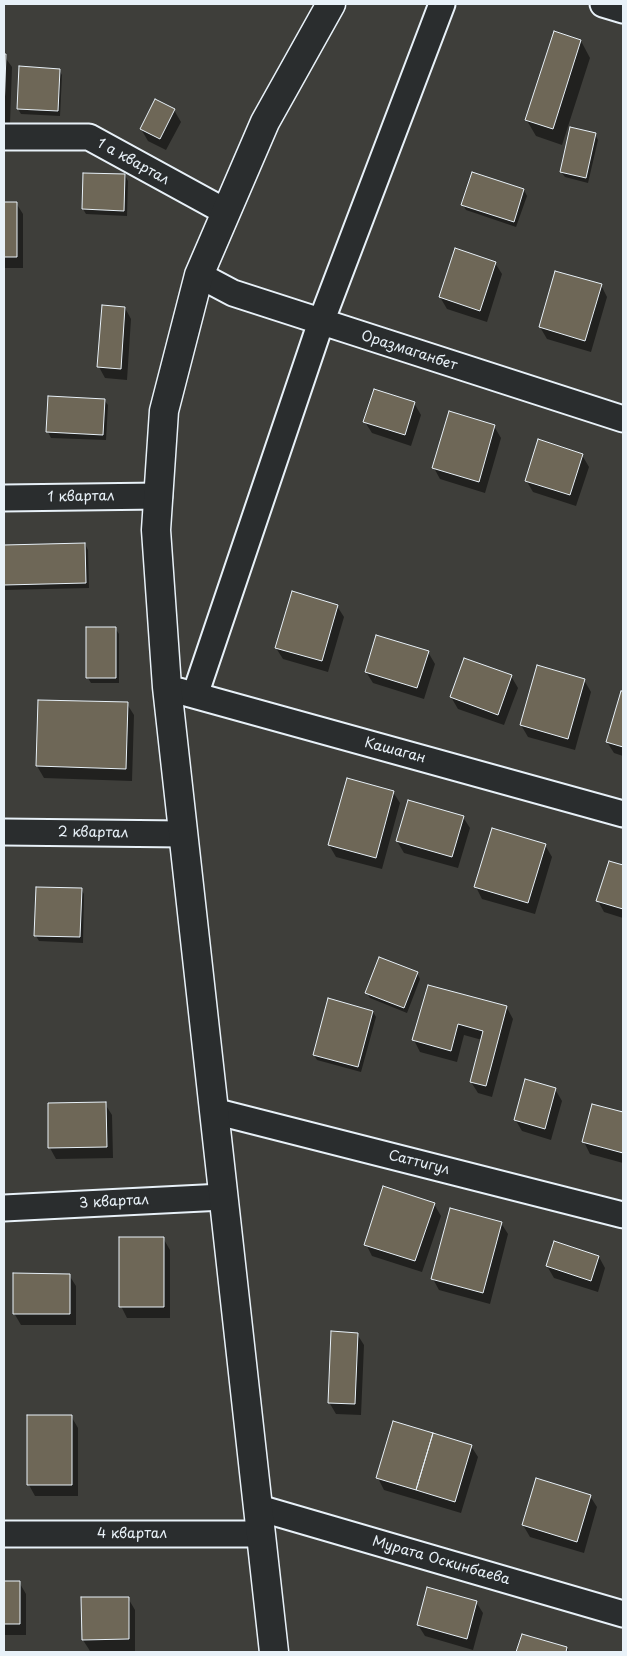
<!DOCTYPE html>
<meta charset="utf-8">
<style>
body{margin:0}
#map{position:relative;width:627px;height:1656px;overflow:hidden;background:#3e3e3a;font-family:"Playpen Sans",sans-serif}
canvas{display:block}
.frame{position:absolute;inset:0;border:5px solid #e8f1f8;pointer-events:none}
</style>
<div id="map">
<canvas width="627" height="1656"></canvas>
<div class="frame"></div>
</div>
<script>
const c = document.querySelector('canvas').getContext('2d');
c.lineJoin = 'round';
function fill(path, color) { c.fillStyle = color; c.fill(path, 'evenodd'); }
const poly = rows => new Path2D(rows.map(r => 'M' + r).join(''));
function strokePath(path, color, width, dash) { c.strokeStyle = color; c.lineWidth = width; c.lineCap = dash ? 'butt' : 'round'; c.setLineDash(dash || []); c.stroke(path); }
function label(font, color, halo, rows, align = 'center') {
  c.font = font + ' "Playpen Sans",sans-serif'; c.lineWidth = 4; c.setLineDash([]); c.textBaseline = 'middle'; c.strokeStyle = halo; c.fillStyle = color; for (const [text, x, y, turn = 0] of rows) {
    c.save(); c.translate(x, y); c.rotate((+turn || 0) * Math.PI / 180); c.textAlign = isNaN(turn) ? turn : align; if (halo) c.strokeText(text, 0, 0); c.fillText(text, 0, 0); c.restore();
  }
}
fill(poly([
 [581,41,590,58,562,145,536,136,526,119],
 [4,56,12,67,10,123,4,123],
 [59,70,62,75,60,116,21,114,18,109],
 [174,110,181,122,166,150,148,141,141,129],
 [595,134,598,140,588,183,565,177,561,172],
 [125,175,128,181,127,216,86,214,83,209],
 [524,190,527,196,516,227,466,210,463,205],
 [4,203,16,203,23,214,23,268,4,268],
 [495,263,502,274,487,322,447,309,440,297],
 [601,285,607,297,591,352,547,339,540,327],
 [125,308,131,319,127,380,105,378,99,367],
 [104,400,108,405,106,440,51,438,48,432],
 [414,403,421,415,411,446,372,433,365,422],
 [494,426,501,438,485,493,440,479,434,468],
 [582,455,589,467,576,506,533,492,526,480],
 [85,544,88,550,89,588,4,590,4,547],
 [337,606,344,617,328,672,283,659,276,648],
 [115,628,119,634,119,683,91,683,88,678],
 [428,652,435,664,424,699,373,683,366,672],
 [511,676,518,688,504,725,458,709,451,697],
 [584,680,591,692,575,750,528,737,521,725],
 [622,692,623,693,623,756,614,753,607,742],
 [39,701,127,704,134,715,132,781,44,778,37,766],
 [393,792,400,803,382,869,336,857,329,845],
 [463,817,470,828,458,868,404,853,397,841],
 [545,845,552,857,535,914,482,899,476,887],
 [609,862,623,866,623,918,604,912,598,901],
 [81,889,84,894,83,943,39,941,36,936],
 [417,973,420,979,407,1013,370,998,367,993],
 [429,986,507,1008,513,1019,492,1097,478,1093,471,1082,482,1040,464,1035,457,1062,420,1052,414,1040],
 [373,1012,376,1017,361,1072,317,1060,314,1055],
 [555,1089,562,1101,551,1140,522,1131,515,1119],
 [105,1104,112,1115,113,1158,56,1159,50,1148],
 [593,1106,623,1114,623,1163,590,1154,584,1142],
 [434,1204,441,1216,422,1272,372,1256,366,1244],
 [501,1223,508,1234,490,1304,439,1290,433,1279],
 [163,1238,170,1250,170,1318,127,1318,121,1306],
 [599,1257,605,1268,598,1292,554,1278,547,1266],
 [69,1275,76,1286,76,1325,21,1325,14,1313],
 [357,1334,364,1345,361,1415,336,1414,329,1402],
 [4,1352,5,1354,5,1393,4,1393],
 [71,1416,78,1428,78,1496,35,1496,29,1485],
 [471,1446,478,1457,461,1513,384,1490,378,1478],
 [590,1496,597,1507,584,1553,530,1537,523,1525],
 [4,1582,19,1582,26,1594,26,1635,4,1635],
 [128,1598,135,1610,135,1651,90,1651,83,1640],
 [476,1602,483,1613,473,1650,425,1636,418,1625],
 [523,1635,567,1648,569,1652,518,1652]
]), '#0007');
const building = poly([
 [554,31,581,40,553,129,525,120,554,31],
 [4,54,6,54,4,111,4,54],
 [19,66,60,69,58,111,17,109,19,66],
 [155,99,175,109,160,139,140,129,155,99],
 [570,127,596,133,586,178,560,172,570,127],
 [472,172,524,189,514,222,461,205,472,172],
 [83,173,125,174,124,211,82,209,83,173],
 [4,202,17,202,17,257,4,257,4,202],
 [455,248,496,262,480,311,439,297,455,248],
 [555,271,602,284,585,341,539,327,555,271],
 [102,305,125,307,121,369,97,367,102,305],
 [374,389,415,402,405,435,363,422,374,389],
 [48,396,105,399,103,435,46,432,48,396],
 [449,411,495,425,479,482,432,468,449,411],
 [538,439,583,454,570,495,525,481,538,439],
 [85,543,86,583,4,585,4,545,85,543],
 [292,591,338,605,322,661,275,648,292,591],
 [86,627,116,627,116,678,86,678,86,627],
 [376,635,429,651,417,688,365,672,376,635],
 [464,658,512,675,498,715,450,697,464,658],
 [537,665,585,679,568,739,520,725,537,665],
 [621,691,623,691,623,747,606,742,621,691],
 [38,700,128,702,126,769,36,766,38,700],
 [347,778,394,791,376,858,328,845,347,778],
 [408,800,464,816,452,857,396,841,408,800],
 [492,828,546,844,528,903,474,887,492,828],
 [609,861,623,865,623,909,596,901,609,861],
 [36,887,82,888,80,937,34,936,36,887],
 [379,957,418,972,404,1008,365,993,379,957],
 [428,985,507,1006,486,1086,470,1082,483,1031,458,1024,451,1051,412,1040,428,985],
 [328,998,373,1011,358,1067,313,1055,328,998],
 [525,1079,556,1088,545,1129,514,1120,525,1079],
 [106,1102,107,1147,48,1148,48,1103,106,1102],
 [592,1104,623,1112,623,1153,582,1142,592,1104],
 [383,1186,435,1203,415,1261,364,1245,383,1186],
 [450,1208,502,1222,483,1293,431,1279,450,1208],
 [119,1237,164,1237,164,1307,119,1307,119,1237],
 [554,1241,599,1256,591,1281,546,1266,554,1241],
 [13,1273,70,1274,70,1314,13,1314,13,1273],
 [331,1331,358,1333,355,1404,328,1403,331,1331],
 [27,1415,72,1415,72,1485,27,1485,27,1415],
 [393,1421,433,1433,416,1490,376,1478,393,1421],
 [433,1433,472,1445,455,1502,416,1490,433,1433],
 [536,1478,591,1495,577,1542,522,1525,536,1478],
 [4,1581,20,1581,20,1624,4,1624,4,1581],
 [427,1587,477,1601,467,1639,417,1625,427,1587],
 [81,1597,129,1597,129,1639,82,1640,81,1597],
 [522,1634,567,1647,566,1652,516,1652,522,1634]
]);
fill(building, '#6e6757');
strokePath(building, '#e8f1f8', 1);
const minor = poly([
 [603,4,623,10],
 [4,137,89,137,226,212],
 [199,275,233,293,623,419],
 [4,498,159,496],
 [179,691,623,814],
 [195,695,321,322,442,4],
 [4,832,183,834],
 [214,1111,623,1215],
 [4,1208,223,1197],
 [259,1508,623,1614],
 [4,1534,261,1534]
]);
const major = poly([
 [274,1652,167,687,156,530,164,411,199,275,265,122,331,4]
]);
strokePath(minor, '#e8f1f8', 29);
strokePath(major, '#e8f1f8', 31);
strokePath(minor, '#2a2d2e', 25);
strokePath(major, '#2a2d2e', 28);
label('14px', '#e8f1f8', '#2a2d2e', [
 ["1 а квартал",133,162,29],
 ["Оразмаганбет",409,351,18],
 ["1 квартал",81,497,-1],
 ["Кашаган",395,751,15],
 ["2 квартал",93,833,1],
 ["Саттигул",419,1163,14],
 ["3 квартал",114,1202,-3],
 ["4 квартал",132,1534],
 ["Мурата Оскинбаева",441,1561,16]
]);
</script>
